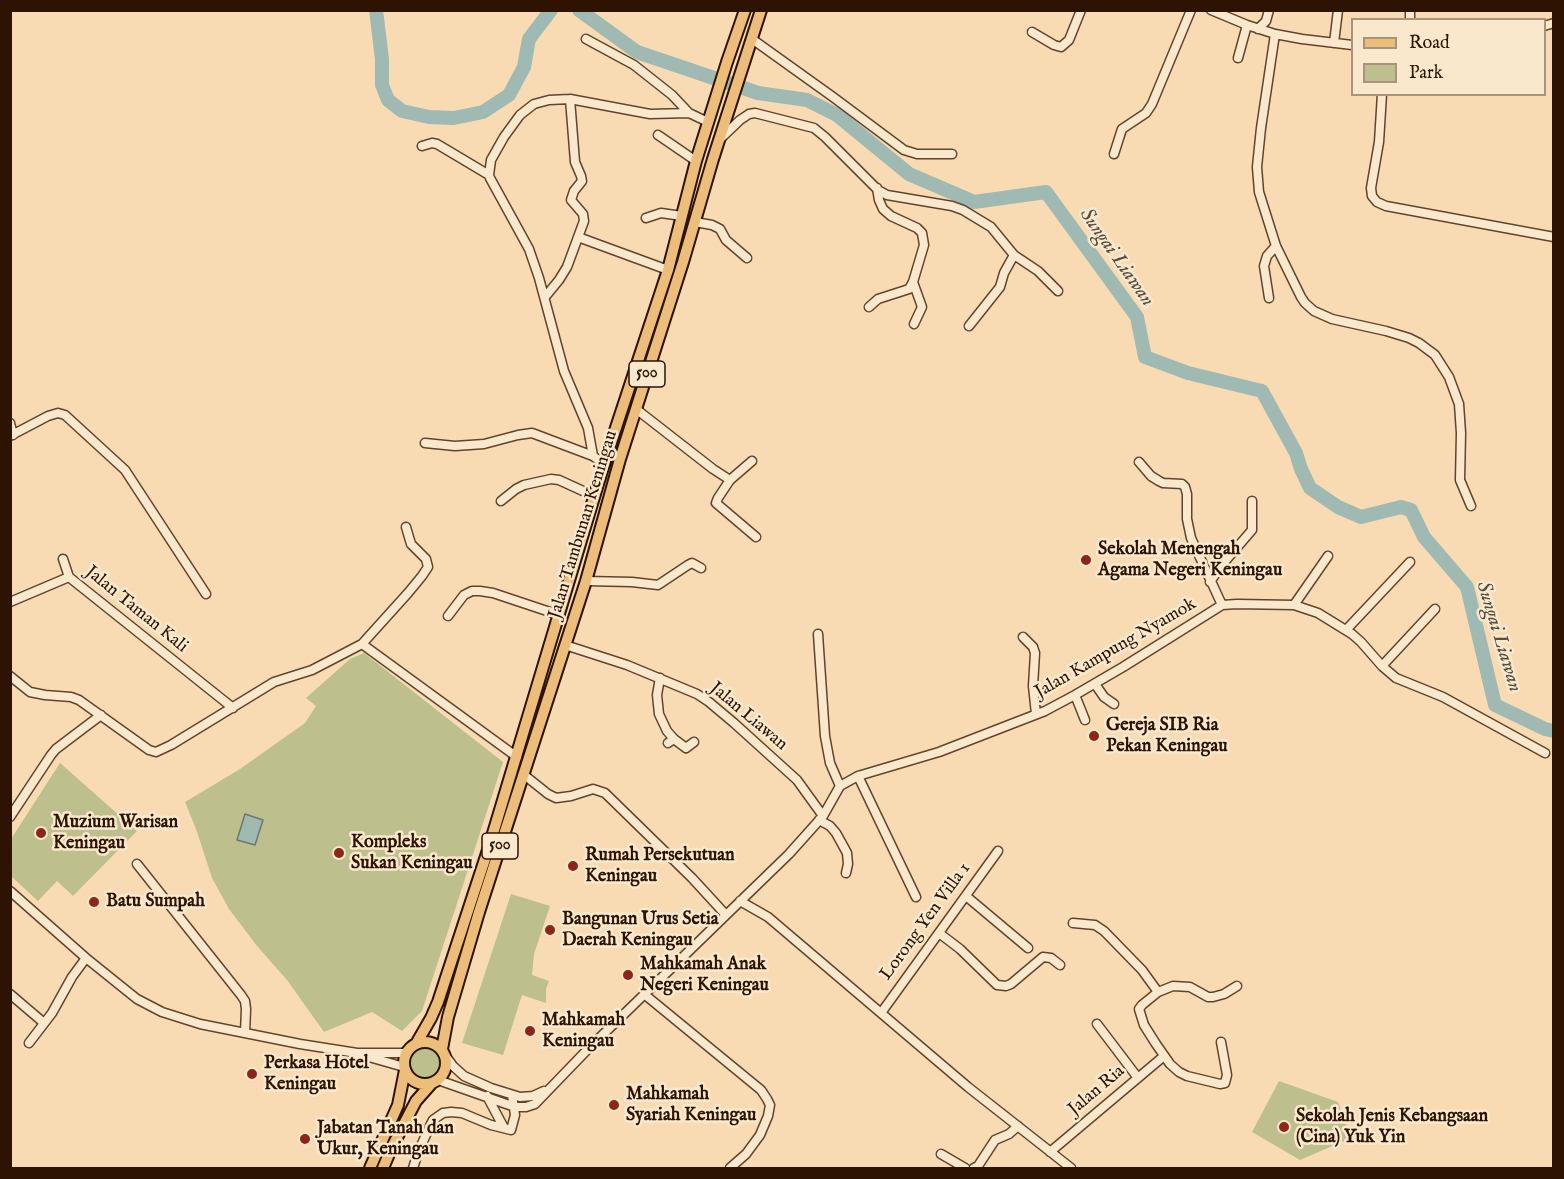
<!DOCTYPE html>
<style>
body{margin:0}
#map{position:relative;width:1564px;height:1179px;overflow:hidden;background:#f8dbb2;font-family:"IM FELL English",serif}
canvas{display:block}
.frame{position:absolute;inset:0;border:12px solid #2d1300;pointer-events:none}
.legend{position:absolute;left:1351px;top:18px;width:195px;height:78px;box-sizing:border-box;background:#fae8cd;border:2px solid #a8937b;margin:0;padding:8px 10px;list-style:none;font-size:18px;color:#2d1300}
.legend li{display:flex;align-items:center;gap:12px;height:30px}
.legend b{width:30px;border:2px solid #a8937b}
</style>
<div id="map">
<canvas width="1564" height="1179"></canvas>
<div class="frame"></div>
<ul class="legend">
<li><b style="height:8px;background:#ecbe79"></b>Road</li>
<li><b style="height:16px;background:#bdc08c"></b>Park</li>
</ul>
</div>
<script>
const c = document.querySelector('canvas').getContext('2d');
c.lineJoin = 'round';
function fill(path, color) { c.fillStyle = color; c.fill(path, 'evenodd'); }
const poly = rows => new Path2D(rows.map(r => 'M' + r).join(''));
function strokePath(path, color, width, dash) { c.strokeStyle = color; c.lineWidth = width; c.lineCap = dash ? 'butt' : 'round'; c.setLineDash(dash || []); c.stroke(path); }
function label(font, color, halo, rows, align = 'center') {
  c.font = font + ' "IM FELL English",serif'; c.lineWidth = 5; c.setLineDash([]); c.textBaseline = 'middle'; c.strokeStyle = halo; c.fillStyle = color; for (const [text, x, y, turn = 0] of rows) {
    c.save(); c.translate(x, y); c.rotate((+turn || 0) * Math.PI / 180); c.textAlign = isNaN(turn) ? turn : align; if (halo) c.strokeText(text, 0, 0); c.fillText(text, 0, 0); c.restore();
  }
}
fill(poly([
 [364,653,503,762,422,1011,402,1031,372,1012,324,1032,287,980,257,946,229,909,212,878,196,829,185,802,240,769,305,723,316,706,306,698,350,659],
 [60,763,137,831,73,896,57,881,38,901,11,876,11,839],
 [511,894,550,906,534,954,532,975,549,981,546,989,546,1003,522,995,503,1055,462,1043],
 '410 1062a16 16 0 1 1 32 0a16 16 0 1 1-32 0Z',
 [1279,1081,1338,1102,1351,1138,1300,1160,1252,1132]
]), '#bdc08c');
const water = poly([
 [245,814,263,820,255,845,237,840,245,814]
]);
fill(water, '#9fb9b3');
strokePath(water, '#71776b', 1.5);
strokePath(poly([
 [376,10,382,59,382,85,388,100,402,111,429,117,454,118,483,112,509,95,524,67,529,39,551,10],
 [579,10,637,52,758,93,807,100,837,115,909,174,974,202,1046,192,1137,317,1145,357,1188,373,1262,391,1296,453,1301,469,1310,488,1338,507,1361,517,1401,507,1411,510,1424,537,1467,587,1495,705,1545,729,1554,731]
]), '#9fb9b3', 14);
const minor = poly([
 [1211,10,1247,25,1275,34,1302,39,1352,45],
 [1410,20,1410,10],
 [1544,26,1554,23],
 [1258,29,1266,21,1269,10],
 [1032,32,1054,45,1061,47,1069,40,1081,10],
 [1275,34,1261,128,1257,167,1259,192,1276,246,1301,297,1305,303,1314,311,1332,319,1386,331,1409,338,1419,343,1435,355,1449,377,1459,404,1461,433,1460,480,1471,506],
 [586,39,634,65,672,95,689,113],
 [752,39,833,97,904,150,917,154,952,154],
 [1334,43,1338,10],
 [1238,58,1247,25],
 [1382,94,1379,142,1371,188,1372,196,1377,202,1386,206,1554,237],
 [658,135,696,161],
 [719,140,740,120,749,114,755,113,814,128,825,137,878,190,887,195,952,206,963,210,991,227,1014,255,1004,273,1000,287,969,326],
 [422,146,432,143,437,144,489,175],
 [1114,154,1122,129,1146,113,1152,104,1191,10],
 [646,218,661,213,682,216],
 [695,222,712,225,720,229,726,240,747,258],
 [578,237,668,270],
 [1014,255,1038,271,1058,291],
 [913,282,922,307,914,324],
 [545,297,559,280,567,267,584,221,583,214,571,200,574,191,582,181,581,176,575,162,570,99],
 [1269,298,1264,266,1267,256,1276,246],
 [869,307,878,299,909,289,913,282,924,245,922,233,917,228,891,216,883,209,879,200,877,188],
 [636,409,713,469,730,480,752,461],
 [10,423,13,435],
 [10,436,48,416,58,413,65,415,125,470,206,594],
 [425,443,455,446,484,444,518,435,532,433,593,456],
 [1139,462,1151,476,1159,481,1163,483,1182,484,1185,487,1187,494,1187,519,1191,538,1222,605],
 [604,464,593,456,588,428,564,371,539,278,529,249,490,178,489,175,491,160,504,137,520,115,534,104,549,100,570,99,650,114,689,113,708,122],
 [730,480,718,498,716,503,756,537],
 [501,501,516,489,524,485,551,479,559,480,594,496],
 [63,559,69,577],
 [586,581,632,582,658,585,688,565,692,563,701,568],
 [1210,582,1221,566,1252,530,1252,501],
 [10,602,69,577,233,708],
 [1294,605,1328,556],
 [448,616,464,595,472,591,480,591,493,593,559,615],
 [1346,630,1410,562],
 [818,634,825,736,830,763,840,786],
 [1023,637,1033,647,1035,653,1033,686,1036,714],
 [362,644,408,593,422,576,428,567,426,559,411,544,406,527],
 [565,645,627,665,697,694,709,702,734,723,797,780,823,816],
 [1382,666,1435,609],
 [10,676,30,692,45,695,71,697,79,700,149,750,156,752,171,745,274,682,312,670,362,644,517,757],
 [660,678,657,695,659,714,667,731,674,739,668,743],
 [1095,684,1104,697,1114,704],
 [1075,695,1085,720],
 [674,739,686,748,694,742],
 [523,774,548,794,556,798,571,796,593,789,605,793,692,878,726,915],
 [858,776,916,897],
 [10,817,51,755,56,749,101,715],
 [819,820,830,826,836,833,841,842,847,853,848,864,846,873],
 [137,864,241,995,245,1001,246,1009,245,1033],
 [10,891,86,958,137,999,162,1012,200,1024,300,1044,357,1053,406,1053],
 [966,896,1028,948],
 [740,901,768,917,968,1087,1071,1168],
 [1073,923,1095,925,1104,931,1142,970,1158,992],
 [939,933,960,949,997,985,1006,986,1011,984,1043,957,1051,958,1060,965],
 [10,994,44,1023],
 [644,994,761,1090,767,1099,770,1105,768,1116,760,1135,746,1154,730,1168],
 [881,1013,998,851],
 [1097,1024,1138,1078],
 [1221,1042,1227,1075,1225,1083,1220,1084,1187,1076,1179,1072,1170,1064,1156,1044,1144,1025,1139,1009,1142,1005,1158,992,1173,986,1190,987,1208,997,1213,997,1224,994,1237,986],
 [29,1043,52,1013,72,977,86,958],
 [445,1055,453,1066,464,1076,491,1088,520,1097,533,1096,544,1091],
 [369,1057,404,1067],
 [438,1080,515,1107,526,1107,535,1104,588,1049,789,854,823,816,840,786,858,776,939,752,1045,711,1075,695,1123,667,1222,605,1237,604,1294,605,1318,613,1352,634,1361,642,1382,666,1396,678,1443,697,1545,753],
 [487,1096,504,1128],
 [1050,1152,1164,1056],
 [941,1154,965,1168],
 [413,1168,419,1150,431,1124,433,1120,443,1113,451,1112,462,1113,491,1125,511,1130,515,1115,512,1095],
 [974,1168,978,1166,995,1140,1009,1134,1018,1126]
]);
const major = poly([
 '404 1063a21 21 0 1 1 42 0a21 21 0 1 1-42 0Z',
 [416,1044,431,1018,438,1002,488,850,604,464,668,270,696,161,727,62,745,10],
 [442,1049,448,1017,479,912,586,581,620,459,683,262,713,159,761,10],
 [370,1168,398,1105,405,1070],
 [383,1168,392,1147,416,1101,432,1083]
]);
strokePath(minor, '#60452c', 11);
strokePath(major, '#2d1300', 14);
strokePath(minor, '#fae8cd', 8);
strokePath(major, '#ecbe79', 10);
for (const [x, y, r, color] of [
 [1086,560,6,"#8f2418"],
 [1094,736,6,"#8f2418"],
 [41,833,6,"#8f2418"],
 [339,853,6,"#8f2418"],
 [573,866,6,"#8f2418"],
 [94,902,6,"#8f2418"],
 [550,930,6,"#8f2418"],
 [628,975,6,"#8f2418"],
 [530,1031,6,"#8f2418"],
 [252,1074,6,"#8f2418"],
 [614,1105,6,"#8f2418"],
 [1284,1127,6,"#8f2418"],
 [305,1139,6,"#8f2418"]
]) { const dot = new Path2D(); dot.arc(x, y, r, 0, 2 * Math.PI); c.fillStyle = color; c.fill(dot); strokePath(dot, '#fae8cd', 2); }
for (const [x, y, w] of [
 [647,374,36],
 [500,846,36]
]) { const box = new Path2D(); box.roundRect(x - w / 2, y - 13, w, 26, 4.5); c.fillStyle = '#fae8cd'; c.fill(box); strokePath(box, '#2d1300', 1.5); }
label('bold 16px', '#2d1300', null, [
 ["500",647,374],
 ["500",500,846]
]);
label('18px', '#2d1300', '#fae8cd', [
 ["Jalan Tambunan Keningau",584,525,-73],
 ["Jalan Taman Kali",136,610,39],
 ["Jalan Kampung Nyamok",1116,649,-30],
 ["Jalan Liawan",748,717,40],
 ["Lorong Yen Villa 1",926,922,-54],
 ["Jalan Ria",1097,1091,-40]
]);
label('bold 18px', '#2d1300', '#fae8cd', [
 ["Sekolah Menengah",1098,550],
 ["Agama Negeri Keningau",1098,571],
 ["Gereja SIB Ria",1106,726],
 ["Pekan Keningau",1106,747],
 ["Muzium Warisan",53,823],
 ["Keningau",53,844],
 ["Kompleks",351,843],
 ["Sukan Keningau",351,864],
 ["Rumah Persekutuan",585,856],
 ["Keningau",585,877],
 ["Batu Sumpah",106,902],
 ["Bangunan Urus Setia",562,920],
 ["Daerah Keningau",562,941],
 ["Mahkamah Anak",640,965],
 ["Negeri Keningau",640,986],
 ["Mahkamah",542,1021],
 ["Keningau",542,1042],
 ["Perkasa Hotel",264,1064],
 ["Keningau",264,1085],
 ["Mahkamah",626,1095],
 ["Syariah Keningau",626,1116],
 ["Sekolah Jenis Kebangsaan",1296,1117],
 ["(Cina) Yuk Yin",1296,1138],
 ["Jabatan Tanah dan",317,1129],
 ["Ukur, Keningau",317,1150]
], 'left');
label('italic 20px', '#554d3f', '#fae8cd', [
 ["Sungai Liawan",1116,258,55],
 ["Sungai Liawan",1498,637,73]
]);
</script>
